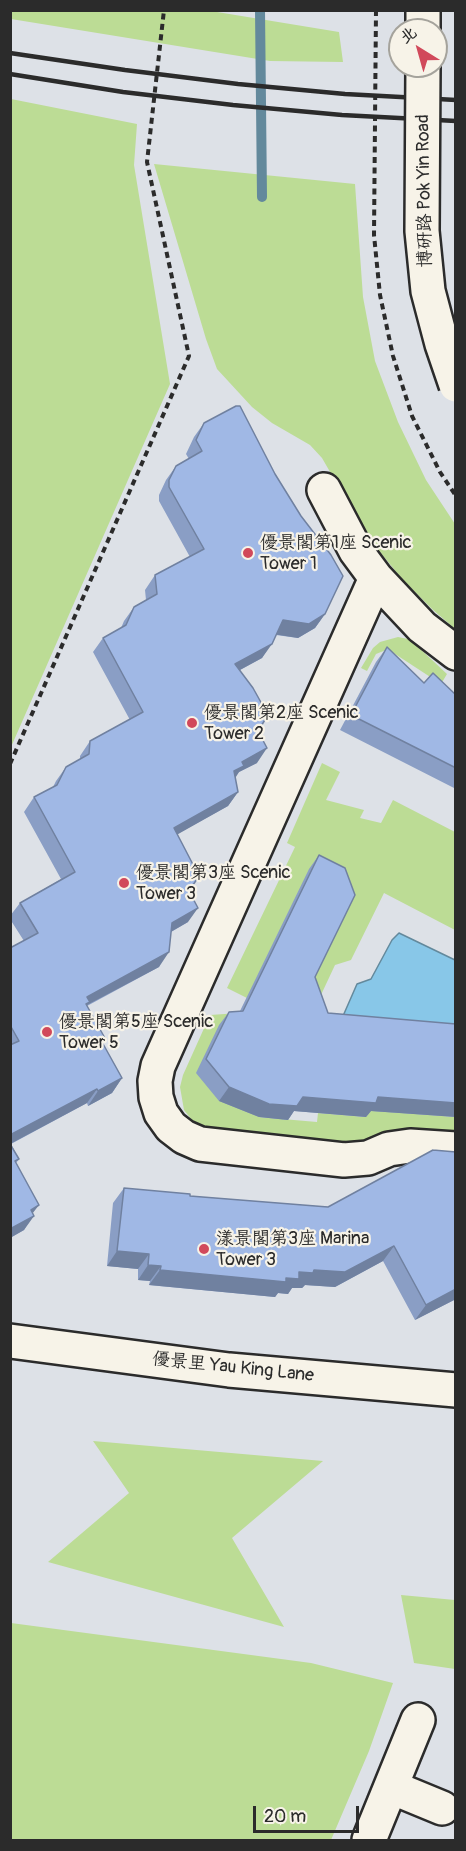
<!DOCTYPE html>
<meta charset="utf-8">
<style>
body{margin:0}
#map{position:relative;width:466px;height:1851px;overflow:hidden;background:#dde1e7;font-family:Pangolin,"LXGW WenKai TC",sans-serif}
canvas{display:block}
.frame{position:absolute;inset:0;border:12px solid #2b2b2b;pointer-events:none}
.north{position:absolute;left:388px;top:18px;width:60px;height:60px;box-sizing:border-box;background:#f7f3e8;border:2px solid #a5a39c;border-radius:50%;rotate:323deg;font-size:16px;font-weight:700;line-height:24px;text-align:center;color:#2b2b2b}
.north::after{content:'';display:block;margin:auto;width:21px;height:27px;background:#d1495b;clip-path:polygon(50% 0,100% 100%,50% 72%,0 100%)}
.scale{position:absolute;left:253px;top:1806px;width:106px;height:27px;box-sizing:border-box;border:3px solid #2b2b2b;border-top:0;padding-left:8px;font-size:18px;line-height:21px;white-space:nowrap;color:#2b2b2b;-webkit-text-stroke:4px #f7f3e8;paint-order:stroke}
</style>
<div id="map">
<canvas width="466" height="1851"></canvas>
<div class="frame"></div>
<div class="north">北</div>
<div class="scale">20 m</div>
</div>
<script>
const c = document.querySelector('canvas').getContext('2d');
c.lineJoin = 'round';
function fill(path, color) { c.fillStyle = color; c.fill(path, 'evenodd'); }
const poly = rows => new Path2D(rows.map(r => 'M' + r).join(''));
function strokePath(path, color, width, dash) { c.strokeStyle = color; c.lineWidth = width; c.lineCap = dash ? 'butt' : 'round'; c.setLineDash(dash || []); c.stroke(path); }
function label(font, color, halo, rows, align = 'center') {
  c.font = font + ' Pangolin,"LXGW WenKai TC",sans-serif'; c.lineWidth = 4.5; c.setLineDash([]); c.textBaseline = 'middle'; c.strokeStyle = halo; c.fillStyle = color; for (const [text, x, y, turn = 0] of rows) {
    c.save(); c.translate(x, y); c.rotate((+turn || 0) * Math.PI / 180); c.textAlign = isNaN(turn) ? turn : align; if (halo) c.strokeText(text, 0, 0); c.fillText(text, 0, 0); c.restore();
  }
}
fill(poly([
 [10,11,211,11,339,32,343,62,270,61,11,19],
 [11,99,137,124,134,165,170,384,11,747],
 [154,164,355,184,363,297,375,361,398,422,426,480,455,524,455,629,432,609,402,579,375,546,352,510,322,458,310,445,272,423,252,407,217,369,206,339],
 [398,637,408,639,416,645,447,674,441,684,392,652,386,650,376,654,367,671,361,668,373,648,380,642],
 [322,763,340,772,326,800,364,810,360,818,381,823,393,800,455,832,455,930,384,893,351,960,335,965,320,997,247,998,227,988,295,847,287,843],
 [239,1013,259,1117,317,1122,318,1113,366,1117,368,1110,455,1117,455,1133,345,1144,213,1130,201,1126,192,1120,184,1110,180,1087,183,1075,210,1015],
 [93,1441,323,1461,232,1538,284,1627,48,1562,129,1493],
 [401,1595,455,1600,455,1669,414,1663],
 [11,1623,311,1663,393,1683,369,1751,331,1840,11,1840]
]), '#bcdc95');
const water = poly([
 [399,933,455,960,455,1030,343,1016,357,984,371,979,392,940,399,933]
]);
fill(water, '#88c7e8');
strokePath(water, '#63899c', 1.5);
strokePath(poly([
 [260,10,262,197]
]), '#63899c', 10);
const minor = poly([
 [423,30,423,10],
 [324,490,356,551,376,578,422,627,456,653],
 [376,578,158,1066,155,1081,156,1097,161,1113,171,1127,184,1137,200,1144,344,1160,368,1158,389,1149,410,1146,456,1149],
 [10,1341,229,1370,456,1390],
 [391,1787,442,1808],
 [369,1840,418,1720]
]);
strokePath(minor, '#2b2b2b', 38);
strokePath(poly([
 [10,764,189,356,147,162,164,10]
]), '#2b2b2b', 4, [6, 4.5]);
strokePath(minor, '#f7f3e8', 33);
strokePath(poly([
 [10,53,125,70,238,84,345,94,456,100],
 [10,74,123,92,233,105,342,115,456,121]
]), '#2b2b2b', 4.5);
const minorBridge = poly([
 [423,66,422,231,428,291,442,344,456,385]
]);
strokePath(minorBridge, '#2b2b2b', 38, []);
strokePath(poly([
 [376,10,374,235,380,295,393,356,412,416,440,472,456,496]
]), '#2b2b2b', 4, [6, 4.5]);
strokePath(minorBridge, '#f7f3e8', 33);
fill(poly([
 [204,423,325,614,315,628,298,638,276,635,262,658,240,670,258,731,257,763,239,772,235,777,238,792,228,806,177,834,189,891,188,922,171,932,159,967,87,1006,103,1044,122,1078,112,1093,88,1106,87,1103,11,1144,19,1159,16,1163,33,1214,24,1230,10,1238,10,948,24,941,10,919,10,916,20,903,61,879,24,812,34,797,53,787,56,781,66,767,80,759,80,756,90,741,130,720,93,652,103,638,121,628,124,621,134,607,146,600,145,590,155,575,190,557,159,501,159,495,166,480,176,466,189,459,186,454,194,437],
 [387,647,424,683,456,695,456,789,340,730,376,662],
 [319,855,315,977,328,1013,456,1024,456,1117,371,1111,366,1117,294,1111,288,1120,259,1117,219,1101,196,1073,219,1025,229,1012,240,1011,309,869],
 [456,1152,456,1299,415,1320,383,1261,335,1287,305,1285,302,1288,292,1288,288,1294,278,1293,275,1297,149,1285,150,1281,138,1280,138,1269,107,1266,113,1203,124,1188,190,1196,328,1207]
]), '#8a9ec5');
fill(poly([
 [325,614,315,628,298,638,273,634,283,620],
 [272,644,262,658,225,678,235,664],
 [267,748,257,763,239,772,234,780,234,771,242,762],
 [238,792,228,806,164,842,174,828],
 [198,908,188,922,162,937,172,923],
 [169,952,159,967,87,1005,80,1016,87,997],
 [122,1078,112,1093,88,1106,98,1091],
 [229,1087,303,1097,378,1097,456,1103,456,1117,371,1111,366,1117,294,1111,288,1120,259,1117,219,1101],
 [97,1089,87,1103,10,1144,10,1135],
 [39,1205,29,1218,34,1216,24,1230,10,1238,10,1229,31,1210],
 [394,1246,383,1261,335,1287,305,1285,302,1288,292,1288,288,1294,278,1293,275,1297,149,1285,160,1270,286,1278,299,1272,314,1270],
 [117,1251,149,1254,138,1269,107,1266],
 [148,1265,161,1266,150,1281,138,1280],
 [456,1289,456,1299,415,1320,426,1305]
]), '#7081a0');
const building = poly([
 [236,406,240,406,275,474,301,516,331,555,343,576,325,614,309,624,283,620,272,644,235,664,253,688,268,715,258,731,267,748,242,762,244,766,234,771,238,792,174,828,199,876,189,891,198,908,172,923,169,952,87,997,90,1002,86,1004,106,1040,102,1042,122,1078,98,1091,97,1089,10,1135,10,1045,19,1041,10,1025,10,948,38,933,20,903,75,872,34,797,57,785,66,767,89,754,90,741,143,712,103,638,126,625,134,607,157,594,155,575,204,549,169,487,169,480,176,466,202,451,196,440,204,423,236,406],
 [387,647,424,683,433,673,456,695,456,768,351,715,387,647],
 [319,855,345,868,355,895,315,977,328,1013,456,1024,456,1103,378,1097,376,1103,303,1097,297,1106,269,1104,229,1087,206,1059,229,1012,243,1011,319,855],
 [10,1144,19,1159,15,1161,39,1205,31,1210,34,1216,10,1229,10,1144],
 [433,1150,456,1152,456,1289,426,1305,394,1246,345,1272,314,1270,313,1273,299,1272,299,1279,286,1278,286,1282,160,1270,161,1266,148,1265,149,1254,117,1251,124,1188,190,1194,190,1196,328,1207,433,1150]
]);
fill(building, '#a0b8e5');
strokePath(building, '#7081a0', 1.5);
for (const [x, y, r, color] of [
 [248,553,6,"#d1495b"],
 [192,723,6,"#d1495b"],
 [124,883,6,"#d1495b"],
 [47,1032,6,"#d1495b"],
 [204,1249,6,"#d1495b"]
]) { const dot = new Path2D(); dot.arc(x, y, r, 0, 2 * Math.PI); c.fillStyle = color; c.fill(dot); strokePath(dot, '#f7f3e8', 2); }
label('18px', '#2b2b2b', '#f7f3e8', [
 ["博研路 Pok Yin Road",425,191,-91],
 ["優景里 Yau King Lane",233,1368,6]
]);
label('18px', '#2b2b2b', '#f7f3e8', [
 ["優景閣第1座 Scenic",260,543],
 ["Tower 1",260,564],
 ["優景閣第2座 Scenic",204,713],
 ["Tower 2",204,734],
 ["優景閣第3座 Scenic",136,873],
 ["Tower 3",136,894],
 ["優景閣第5座 Scenic",59,1022],
 ["Tower 5",59,1043],
 ["漾景閣第3座 Marina",216,1239],
 ["Tower 3",216,1260]
], 'left');
</script>
